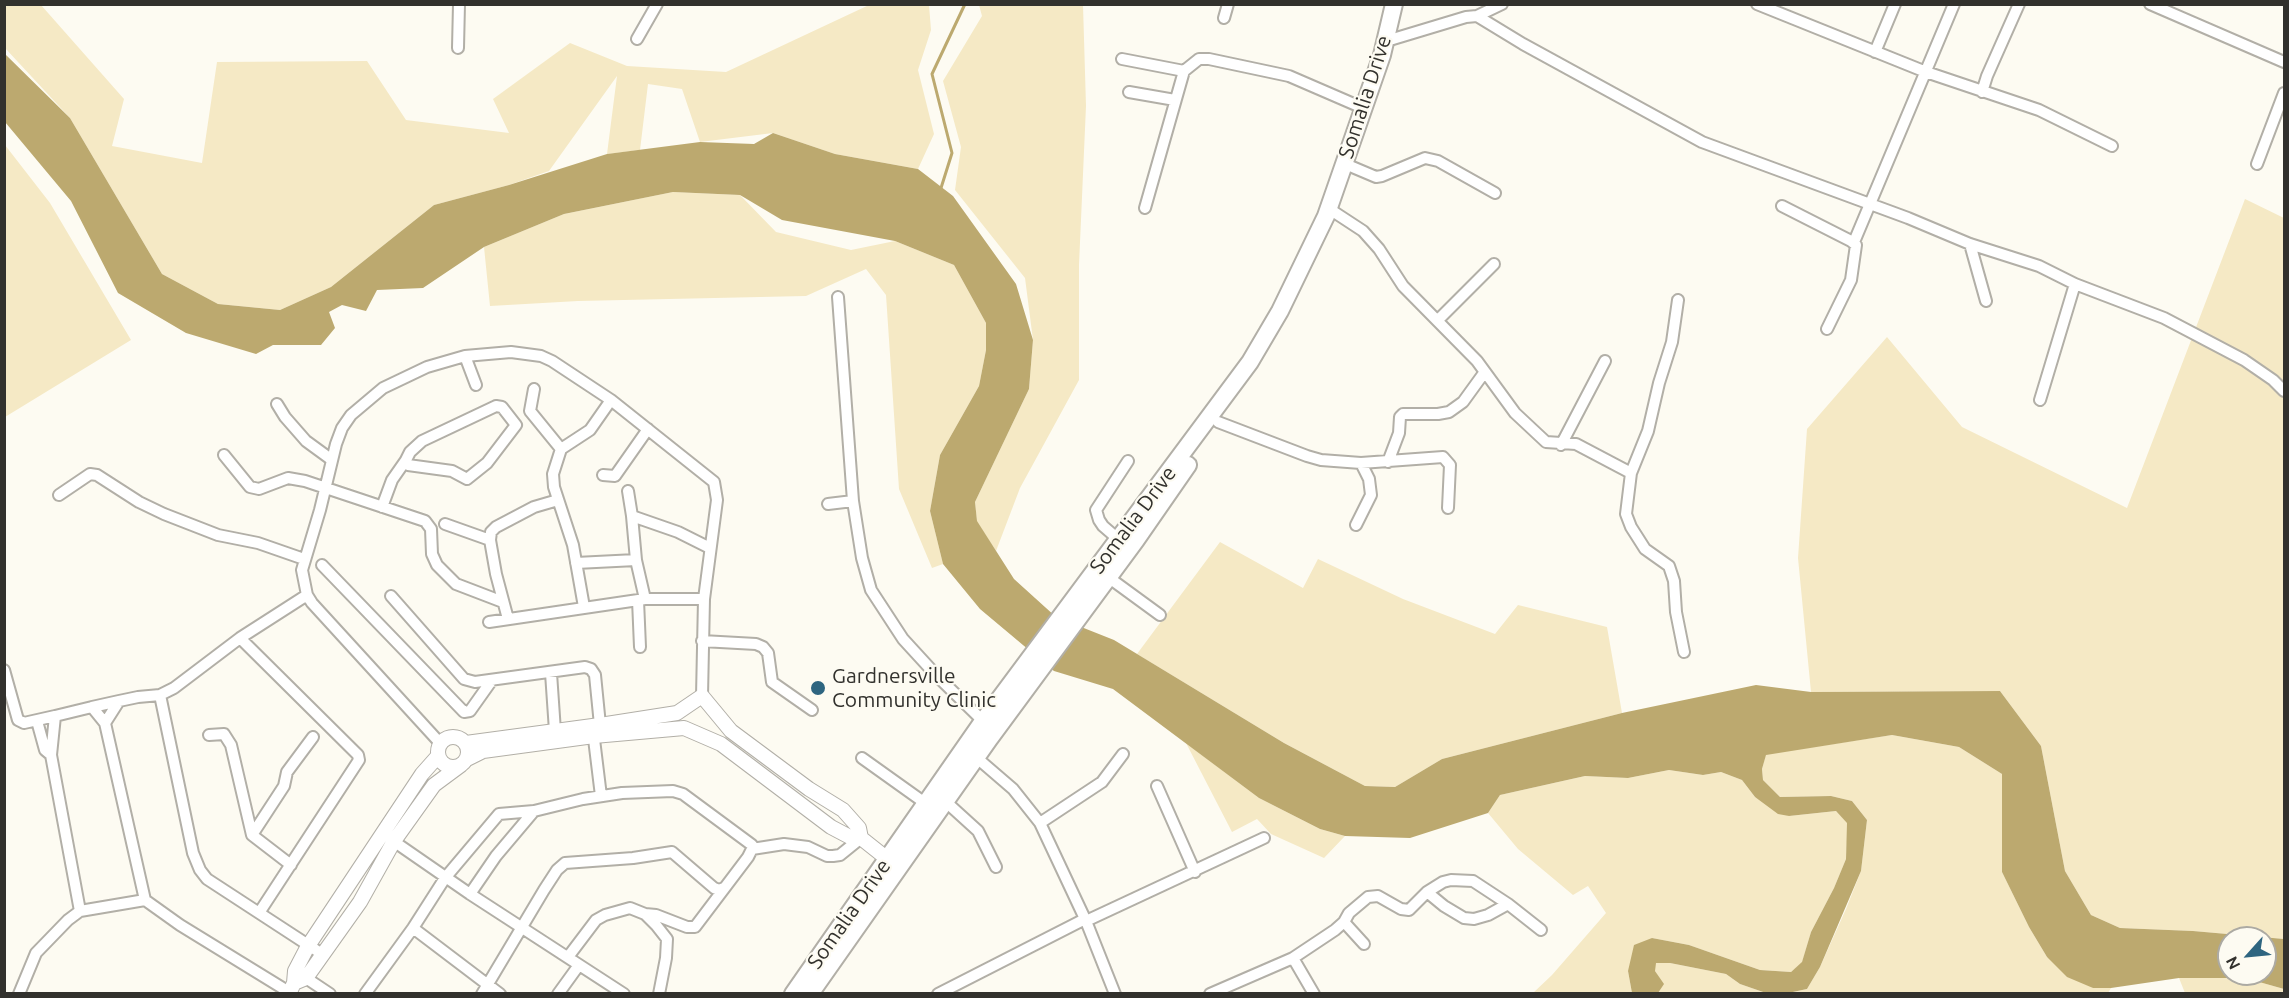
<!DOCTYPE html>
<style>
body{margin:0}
#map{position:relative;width:2289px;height:998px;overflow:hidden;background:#fdfbf2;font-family:Ubuntu,sans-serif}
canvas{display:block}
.frame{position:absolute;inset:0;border:6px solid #32312d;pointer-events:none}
.north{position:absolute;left:2217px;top:926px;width:60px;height:60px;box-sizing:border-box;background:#fdfbf2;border:2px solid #acaaa3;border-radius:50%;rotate:243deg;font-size:16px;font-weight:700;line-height:24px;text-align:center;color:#32312d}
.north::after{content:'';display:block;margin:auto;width:21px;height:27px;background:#2e6580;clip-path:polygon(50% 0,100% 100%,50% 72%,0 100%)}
</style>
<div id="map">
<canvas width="2289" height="998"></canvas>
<div class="frame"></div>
<div class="north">N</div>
</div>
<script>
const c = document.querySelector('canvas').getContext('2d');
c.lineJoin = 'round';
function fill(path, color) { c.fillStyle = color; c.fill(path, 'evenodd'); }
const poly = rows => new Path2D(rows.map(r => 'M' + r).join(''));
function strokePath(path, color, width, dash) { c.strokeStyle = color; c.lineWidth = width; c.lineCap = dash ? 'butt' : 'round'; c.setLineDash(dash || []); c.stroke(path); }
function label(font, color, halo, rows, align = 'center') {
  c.font = font + ' Ubuntu,sans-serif'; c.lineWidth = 4.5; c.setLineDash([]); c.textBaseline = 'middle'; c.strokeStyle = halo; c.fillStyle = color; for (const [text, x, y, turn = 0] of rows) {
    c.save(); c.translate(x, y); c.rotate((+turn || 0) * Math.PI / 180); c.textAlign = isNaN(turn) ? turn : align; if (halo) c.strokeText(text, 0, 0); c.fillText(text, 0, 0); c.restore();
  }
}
fill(poly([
 [5,5,41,5,124,99,112,146,202,163,217,62,367,61,406,120,509,133,493,99,570,43,627,66,726,72,869,5,929,5,931,30,918,70,934,134,918,169,835,154,773,133,700,142,682,89,648,84,640,150,607,154,617,76,549,171,509,185,434,205,331,287,280,310,218,304,162,274,70,118,5,48],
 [979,5,1083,5,1086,106,1079,265,1079,380,1020,488,996,551,977,522,975,502,1029,389,1033,340,1025,278,955,190,961,147,943,81,982,16],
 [5,145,50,203,131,340,5,417],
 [673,192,740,195,776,232,851,250,895,241,954,265,986,323,986,350,979,386,940,455,930,511,943,564,932,568,899,489,886,295,866,269,806,296,578,301,490,306,484,247,564,214],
 [2245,199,2284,218,2284,939,2193,931,2120,928,2091,915,2065,871,2041,746,2000,691,1811,692,1798,558,1807,429,1887,337,1962,427,2127,508],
 [1220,542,1303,588,1318,559,1403,599,1495,634,1518,605,1607,627,1622,713,1442,759,1395,787,1365,786,1284,743,1137,654],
 [1892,735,1959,747,2002,774,2002,872,2029,927,2047,957,2093,988,2111,988,2108,993,1788,993,1807,989,1820,967,1846,909,1861,871,1867,820,1852,801,1831,796,1780,797,1763,780,1762,769,1766,754],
 [1186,743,1259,798,1320,829,1345,836,1324,858,1271,834,1257,819,1232,832],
 [1669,770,1703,775,1721,772,1742,780,1755,797,1789,816,1836,811,1848,823,1846,859,1834,888,1811,932,1802,963,1791,972,1760,970,1689,945,1652,938,1628,971,1632,993,1533,993,1552,975,1606,913,1588,886,1573,895,1518,849,1488,813,1500,795,1585,776,1628,778],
 [1655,963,1670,963,1726,974,1740,984,1766,993,1658,993,1663,984,1655,971],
 [2179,978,2245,978,2284,989,2284,993,2185,993]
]), '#f5e9c5');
fill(poly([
 [4,53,70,118,162,274,218,304,280,310,331,287,434,205,509,185,607,154,700,142,754,144,773,133,835,154,918,169,953,196,1016,284,1033,340,1029,389,975,502,977,521,1014,579,1056,617,1114,640,1284,743,1365,786,1395,787,1442,759,1622,713,1756,685,1811,692,2000,691,2041,746,2065,871,2091,915,2120,928,2193,931,2284,939,2284,989,2245,978,2179,978,2111,988,2093,988,2067,977,2047,957,2029,927,2002,872,2002,774,1959,747,1892,735,1766,755,1762,769,1763,780,1780,797,1831,796,1852,801,1867,820,1861,871,1820,967,1807,989,1788,993,1766,993,1740,984,1726,974,1670,963,1656,963,1655,971,1664,984,1658,993,1632,993,1628,971,1634,945,1652,938,1689,945,1760,970,1791,972,1802,962,1811,932,1834,888,1846,859,1847,823,1836,811,1789,816,1778,814,1755,797,1742,780,1721,772,1703,775,1669,770,1628,778,1585,776,1500,795,1488,813,1410,838,1345,836,1320,829,1259,798,1113,689,1054,671,980,609,943,564,930,511,940,455,979,386,986,350,986,323,954,265,895,241,782,220,740,195,673,192,564,214,484,247,423,288,377,290,366,311,342,305,329,312,335,328,321,345,273,345,256,354,186,333,118,293,71,201,5,122],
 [2229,938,2265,938,2265,974,2229,974]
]), '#bca96f');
strokePath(poly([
 [941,188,952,153,932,74,965,4]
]), '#bca96f', 3);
const minor = poly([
 [1757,4,1926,72,2039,110,2112,146],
 [2150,4,2284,62],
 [1477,16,1502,4],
 [1224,18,1228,4],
 [1385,37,1393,39,1466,17,1477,16,1523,44,1702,142,1908,218,1970,244,2039,266,2075,284,2164,318,2244,360,2273,380,2284,391],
 [637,39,657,4],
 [458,48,459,4],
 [1875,52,1895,4],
 [1122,59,1184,71],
 [1129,92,1175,100],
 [1982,92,1987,76,2019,4],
 [2257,164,2284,93],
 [1350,166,1376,177,1382,176,1425,158,1438,161,1495,193],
 [1782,206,1851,241,1856,245,1851,280,1827,329],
 [1145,208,1184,71,1199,59,1209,59,1289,76,1363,108],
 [1334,212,1363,231,1379,249,1403,286,1477,361,1515,413,1546,442,1576,444,1631,473],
 [1854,242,1954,4],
 [1970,244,1986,301],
 [838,297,853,501,862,558,871,590,903,639,936,675,983,721],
 [1678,300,1672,342,1659,383,1648,431,1631,473,1626,514,1631,527,1645,549,1669,566,1674,581,1676,612,1684,652],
 [1438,320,1494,264],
 [465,356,476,385],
 [534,389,530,411,561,449,590,430,611,400],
 [2040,400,2075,284],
 [277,404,285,417,306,441,332,460],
 [496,406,502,407,516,425,487,463,467,479,452,471,408,465,406,460,410,452,422,441,496,406],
 [1218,422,1307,456,1321,460,1361,463,1443,457,1450,465,1448,508],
 [1561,445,1605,361],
 [561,449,553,474,554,487,573,545,584,607],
 [224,455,250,487,259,489,288,478,305,481,425,521,431,529,432,554,437,565,456,584,503,602],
 [1388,462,1399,433,1400,417,1403,414,1438,414,1449,412,1463,402,1484,373],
 [603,475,615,476,648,429],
 [628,491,632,516],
 [59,495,90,474,97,475,139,502,164,514,218,535,258,543,304,559],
 [828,504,853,501],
 [382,507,392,480,406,460],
 [445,524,490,540],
 [1356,525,1371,495,1369,479,1361,463],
 [1118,539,1103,526,1099,520,1096,510,1128,461],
 [576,563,636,560],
 [322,565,464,712,470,711,492,680],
 [1108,577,1160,615],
 [391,596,464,679,475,682,585,667,591,669,595,675,600,725],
 [645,599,636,560,632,516,678,532,710,548],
 [638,600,640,647],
 [508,619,496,574,490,540,491,532,496,527,534,507,558,500],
 [489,622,645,599,704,599],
 [240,638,358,755,359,760,259,913],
 [702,641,756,644,763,647,768,653,772,682,812,710],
 [4,670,18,720,24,723,55,716],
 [551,673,555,731],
 [160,695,193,853,200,870,207,879,322,954],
 [92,707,119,701],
 [37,721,45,750,51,755],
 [105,723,119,701,138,697,160,695,174,688,240,638,307,595],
 [593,731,601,796],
 [209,735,224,734,231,745,252,835,291,865],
 [440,743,312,603,307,595,302,570,320,510,336,444,342,428,351,415,383,388,427,367,465,356,511,352,541,356,552,361,611,400,714,482,717,500,704,599,702,696],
 [862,758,925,803],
 [977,758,1013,789,1040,823,1086,921,1115,994],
 [1157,786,1195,872],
 [945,801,978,831,996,867],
 [1040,823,1102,782,1123,754],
 [252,835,284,786,287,772,313,737],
 [389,838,470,894,624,994],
 [752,849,784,844,808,847,827,856,833,856,840,855,861,838],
 [1427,892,1444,906,1464,918,1474,919,1488,915,1508,904],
 [470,894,496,856,534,811],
 [80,911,51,755,55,716,92,707,105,723,145,900,180,925,289,992],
 [1086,921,1264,838],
 [1344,922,1364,944],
 [413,928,500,994],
 [568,957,596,920,605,915,630,908,645,914,656,925,667,939,666,958,659,994],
 [1293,958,1335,930,1344,922,1349,913,1368,897,1378,896,1401,909,1409,910,1427,892,1443,882,1451,880,1473,881,1508,904,1541,930],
 [300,974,330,994],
 [19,994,36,953,68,920,80,911,145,900],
 [365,994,413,928,445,878,499,814,534,811,583,799,622,793,673,791,683,794,752,845,752,849,748,857,695,927,687,927,656,915,645,914],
 [482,994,544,890,557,870,565,863,633,858,672,852,714,888,719,890,724,888],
 [558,994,579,965],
 [938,994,1085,919],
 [1210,994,1293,958,1314,994]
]);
const tertiary = poly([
 '438 752a15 15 0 1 1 30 0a15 15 0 1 1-30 0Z',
 [466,743,600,725,677,713,702,696,731,731,809,789,843,810,859,828,861,838],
 [467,759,483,751,594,736,684,728,721,744,831,827,850,837,861,838,895,865],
 [294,983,306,978,360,902,394,841,434,785,461,765],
 [289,994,294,983,295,971,308,946,422,774,438,756]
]);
const primary = poly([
 [793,994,983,721,1250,362,1280,311,1326,216,1382,55,1394,4],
 [810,994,990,738,1136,540,1188,465]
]);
strokePath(minor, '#b2afa7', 14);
strokePath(tertiary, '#b2afa7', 16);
strokePath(primary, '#b2afa7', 20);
strokePath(minor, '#fff', 10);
strokePath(tertiary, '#fff', 14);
strokePath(primary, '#fff', 16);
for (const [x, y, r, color] of [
 [818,688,8,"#2e6580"]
]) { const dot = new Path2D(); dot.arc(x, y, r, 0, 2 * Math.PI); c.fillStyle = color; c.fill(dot); strokePath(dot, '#fdfbf2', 2); }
label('21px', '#32312d', '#fdfbf2', [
 ["Somalia Drive",1365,97,-72],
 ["Somalia Drive",1133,520,-53],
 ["Somalia Drive",849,914,-55]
]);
label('21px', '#32312d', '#fdfbf2', [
 ["Gardnersville",832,676],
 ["Community Clinic",832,700]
], 'left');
</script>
